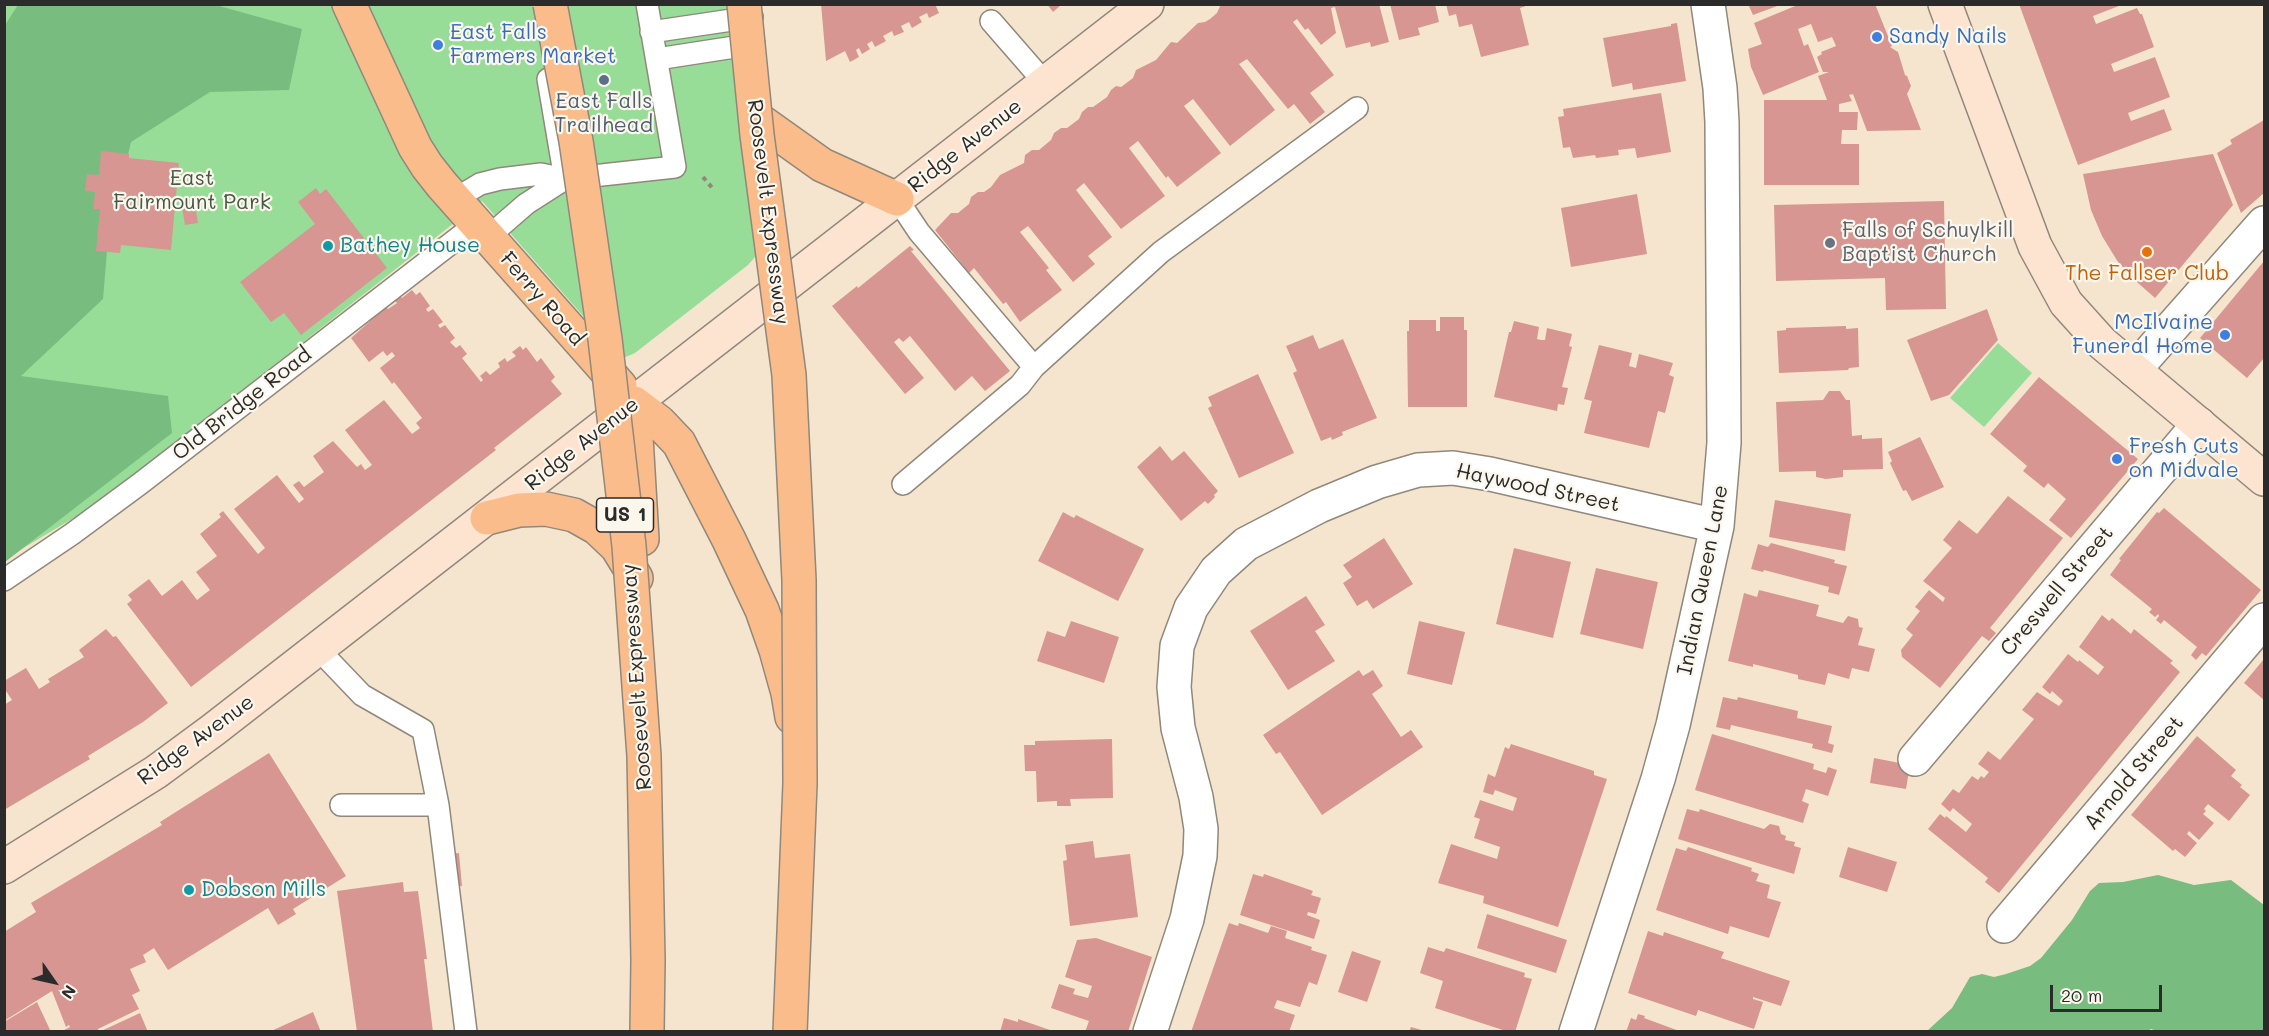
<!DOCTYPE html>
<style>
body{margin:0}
#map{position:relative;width:2269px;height:1036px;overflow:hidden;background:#f6e5ce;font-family:Mali,sans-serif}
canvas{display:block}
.frame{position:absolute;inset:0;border:6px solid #2b2b2b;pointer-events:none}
.north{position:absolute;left:24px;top:952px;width:60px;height:60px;-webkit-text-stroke:4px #fbf7ec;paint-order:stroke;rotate:124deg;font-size:16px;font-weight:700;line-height:24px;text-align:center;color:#2b2b2b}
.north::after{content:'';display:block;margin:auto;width:21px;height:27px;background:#2b2b2b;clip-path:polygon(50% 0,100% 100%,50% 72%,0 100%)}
.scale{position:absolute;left:2050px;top:985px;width:112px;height:27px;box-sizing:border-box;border:3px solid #2b2b2b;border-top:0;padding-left:8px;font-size:18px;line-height:21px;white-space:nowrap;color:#2b2b2b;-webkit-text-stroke:4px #fbf7ec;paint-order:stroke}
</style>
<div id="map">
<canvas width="2269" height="1036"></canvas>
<div class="frame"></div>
<div class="north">N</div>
<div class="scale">20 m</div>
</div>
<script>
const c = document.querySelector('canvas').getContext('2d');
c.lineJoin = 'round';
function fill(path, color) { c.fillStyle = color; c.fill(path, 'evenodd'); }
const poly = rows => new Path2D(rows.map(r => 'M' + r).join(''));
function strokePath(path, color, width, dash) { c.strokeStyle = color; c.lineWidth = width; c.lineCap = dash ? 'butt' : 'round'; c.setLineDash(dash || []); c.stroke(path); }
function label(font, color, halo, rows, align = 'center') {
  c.font = font + ' Mali,sans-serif'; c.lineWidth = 4.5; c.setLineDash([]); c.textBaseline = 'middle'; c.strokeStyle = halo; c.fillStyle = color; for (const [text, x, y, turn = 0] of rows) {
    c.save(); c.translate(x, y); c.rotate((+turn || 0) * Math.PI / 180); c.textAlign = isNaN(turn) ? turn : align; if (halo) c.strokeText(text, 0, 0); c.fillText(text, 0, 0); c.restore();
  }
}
fill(poly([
 [4,5,727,5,746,142,757,251,755,257,748,265,635,353,621,359,482,201,132,477,82,513,5,559],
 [1998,343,2032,373,1984,427,1950,398]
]), '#97dd97');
fill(poly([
 [212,4,302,29,289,90,210,92,131,142,108,239,103,299,21,376,168,396,172,433,5,562,5,25,18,5],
 [2158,875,2194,885,2231,880,2264,905,2264,1031,2160,1032,2151,1029,2146,1032,1927,1031,1952,1008,1970,977,1982,974,1994,977,2006,974,2030,966,2041,958,2072,920,2090,891,2099,883,2123,882]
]), '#79bc80');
fill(poly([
 [935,4,939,13,929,18,927,13,919,17,922,22,912,28,909,22,901,26,904,32,894,36,892,31,883,36,886,41,875,47,872,41,867,44,870,49,862,54,859,48,856,50,859,57,850,62,845,51,826,61,821,4],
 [1047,4,1062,4,1053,12],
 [1221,4,1379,4,1389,42,1371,47,1370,42,1346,48,1335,7,1331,8,1336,33,1321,45,1308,28,1305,30,1297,19,1293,22,1334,75,1310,93,1325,112,1310,124,1294,104,1288,109,1247,59,1239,64,1275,110,1230,146,1193,99,1184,106,1221,153,1177,187,1168,176,1166,178,1138,141,1129,148,1165,196,1121,229,1084,183,1076,190,1112,237,1088,256,1095,264,1073,282,1028,226,1020,232,1049,268,1046,270,1062,290,1020,322,1006,302,1003,304,974,268,969,273,935,230,951,213,958,213,969,204,971,197,978,192,984,192,991,187,1000,175,1024,163,1025,155,1032,150,1039,150,1051,140,1054,133,1061,128,1067,128,1079,119,1082,112,1088,107,1093,107,1107,97,1111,90,1116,86,1121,87,1133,78,1136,70,1156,60,1171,42,1177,43,1198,23,1205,22,1210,19,1217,13],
 [1390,4,1435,4,1439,22,1418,28,1420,35,1399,40],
 [1446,4,1532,4,1520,8,1529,45,1481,57,1472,24,1459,27,1456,14,1449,16],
 [1748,4,1780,4,1780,5,1753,15],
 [1800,4,1875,4,1892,46,1890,47,1898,52,1905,75,1907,76,1911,86,1907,94,1921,130,1867,131,1853,94,1849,95,1852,101,1839,104,1839,112,1858,112,1857,130,1842,130,1841,144,1859,144,1859,185,1764,185,1764,100,1827,100,1818,76,1829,72,1823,72,1817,57,1822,54,1821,52,1836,46,1832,37,1818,42,1811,24,1798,29,1804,46,1808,44,1819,72,1763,95,1751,67,1748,49,1762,44,1754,23],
 [2019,4,2124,4,2093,16,2096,24,2137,8,2140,14,2142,14,2154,47,2111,64,2114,72,2155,57,2170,97,2128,113,2131,121,2164,109,2172,130,2078,165],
 [1677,23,1686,81,1633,90,1632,83,1612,87,1603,38,1671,26,1671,24],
 [1661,93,1671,152,1637,158,1635,148,1618,150,1619,155,1596,158,1595,155,1573,158,1570,147,1563,148,1558,117,1564,116,1563,109],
 [2264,120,2264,193,2241,213,2217,153,2232,144,2230,140],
 [101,151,129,154,129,158,179,163,171,250,121,245,120,253,96,251,100,209,93,209,95,192,85,191,87,174,99,175],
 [2213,154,2233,205,2155,298,2137,282,2118,262,2102,236,2091,210,2083,174],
 [316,188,320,194,326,189,387,268,301,335,284,313,271,322,240,282,315,224,298,202],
 [1637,194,1647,254,1571,267,1561,208],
 [194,199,198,223,185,225,181,201],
 [1944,201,1946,309,1886,310,1885,278,1776,281,1774,205],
 [910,246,914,250,911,251,1010,371,985,391,972,376,955,391,910,336,903,342,899,338,894,342,924,378,905,394,832,306,857,286,858,288],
 [2264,261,2264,358,2247,378,2200,338],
 [412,290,416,295,420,292,430,306,426,309,428,312,433,309,443,322,438,325,440,328,445,325,455,338,450,342,456,348,460,345,467,354,462,358,481,382,483,380,480,376,486,371,490,375,500,367,498,363,505,358,507,362,516,356,512,352,520,346,523,350,526,347,537,362,541,358,555,377,551,381,562,394,494,448,496,450,191,687,127,604,132,600,128,595,149,579,162,596,182,580,197,600,206,593,210,590,196,572,217,556,200,534,221,517,219,514,223,511,258,554,265,548,234,509,277,475,299,503,304,499,293,485,299,481,304,487,324,472,313,456,333,441,357,467,361,464,365,470,372,465,345,430,384,400,412,434,420,428,416,423,422,418,394,382,392,384,380,368,395,356,392,352,387,356,383,351,369,362,351,338,386,307,388,309,397,303,395,301,400,296,402,298],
 [1987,309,1998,340,1949,395,1931,401,1907,340],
 [1440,317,1464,317,1464,330,1467,330,1467,407,1408,407,1407,331,1409,331,1409,320,1436,320,1436,331,1440,331],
 [1514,321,1539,327,1537,339,1541,340,1545,340,1547,328,1572,334,1569,346,1572,347,1562,387,1568,388,1564,405,1558,404,1557,411,1494,397,1509,332,1511,332],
 [1846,326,1846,329,1858,328,1859,367,1849,368,1848,370,1779,373,1777,331,1786,330,1786,328],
 [1313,335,1319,349,1343,339,1377,418,1342,432,1343,435,1332,440,1331,437,1321,441,1293,373,1297,371,1286,346],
 [1599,345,1632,353,1629,366,1636,368,1639,354,1673,363,1669,375,1674,377,1665,413,1658,411,1649,448,1584,433,1592,401,1584,399],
 [1258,374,1294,453,1239,478,1208,408,1212,406,1208,397],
 [2039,377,2138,459,2071,538,2049,520,2066,499,2048,483,2044,488,2023,471,2027,466,1990,434],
 [1829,391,1840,391,1846,400,1850,400,1852,436,1862,435,1862,439,1882,438,1883,469,1843,470,1843,477,1826,479,1816,477,1816,471,1779,472,1776,402,1823,400],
 [1920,437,1944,487,1912,501,1906,490,1903,491,1890,463,1892,461,1888,452],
 [1160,446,1172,461,1184,451,1218,491,1214,495,1215,497,1208,504,1205,501,1181,521,1137,467],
 [2008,496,2063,538,1990,628,1996,633,1989,641,1982,636,1940,688,1902,657,1901,650,1913,635,1906,629,1920,611,1915,607,1929,590,1943,602,1945,598,1923,581,1952,548,1943,540,1959,520,1977,534],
 [1775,500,1851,514,1845,551,1769,537],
 [2164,508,2261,590,2206,656,2202,653,2196,660,2191,655,2197,647,2164,620,2161,624,2156,620,2159,616,2158,614,2155,617,2149,612,2152,609,2110,575,2121,560,2119,559,2157,512,2159,513],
 [1063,512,1074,518,1076,515,1144,549,1118,601,1038,561],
 [1384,538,1413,584,1373,609,1367,600,1357,606,1343,583,1352,577,1343,565],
 [1771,543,1835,560,1834,563,1847,566,1839,595,1828,592,1829,587,1764,570,1763,572,1751,569,1758,544,1768,547],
 [1514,548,1571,562,1553,638,1496,624],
 [1596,568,1658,582,1643,649,1580,634],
 [1759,590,1819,605,1816,616,1843,623,1848,616,1858,619,1859,627,1863,628,1858,645,1875,649,1869,672,1852,668,1849,679,1828,673,1825,685,1798,679,1798,675,1753,664,1753,667,1728,661,1744,593,1757,597],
 [1306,596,1325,625,1315,631,1335,661,1288,690,1250,631],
 [2102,615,2109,621,2112,618,2131,634,2134,629,2173,661,2170,663,2180,672,1999,893,1985,882,1988,878,1928,829,1940,814,1945,818,1946,816,1966,832,1972,824,1953,808,1950,812,1941,804,1953,789,1959,793,1972,776,1978,780,1981,776,1984,778,1989,772,1978,764,1988,751,2000,760,2034,719,2022,710,2037,692,2059,706,2063,701,2052,691,2050,694,2042,687,2068,654,2078,662,2079,660,2098,675,2104,667,2079,647],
 [1071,621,1119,637,1104,683,1037,661,1047,631,1065,637],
 [1419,621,1465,632,1452,685,1407,674],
 [106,629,113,637,116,636,168,703,143,722,88,756,90,759,4,810,4,705,12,700,4,688,4,681,26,668,39,689,50,682,48,679,84,657,79,650],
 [2264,659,2264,700,2244,683],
 [1359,670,1363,676,1373,670,1383,686,1372,694,1401,737,1411,730,1423,747,1322,815,1280,752,1276,754,1263,735],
 [1723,697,1737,700,1738,697,1798,711,1797,718,1832,726,1828,743,1834,745,1832,753,1812,748,1813,744,1731,725,1730,730,1716,727],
 [1712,734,1814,764,1813,769,1826,773,1828,767,1837,770,1828,796,1806,789,1802,801,1809,804,1803,823,1695,790],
 [2197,736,2236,770,2231,776,2242,785,2240,787,2250,795,2229,821,2208,804,2204,809,2206,811,2203,814,2214,823,2199,840,2189,831,2187,834,2197,843,2185,857,2175,849,2173,851,2131,815],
 [1112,739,1113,798,1070,799,1071,806,1057,806,1057,801,1037,802,1036,771,1025,771,1024,745,1035,745,1035,741],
 [1511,744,1594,771,1594,775,1607,779,1558,927,1483,903,1484,896,1438,883,1451,844,1497,859,1500,847,1474,838,1480,819,1474,817,1480,800,1513,811,1517,798,1495,790,1493,795,1483,792,1488,774,1495,777,1505,747,1509,749],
 [269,753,346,876,293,909,296,914,278,925,268,908,168,970,154,948,143,955,146,962,130,969,140,991,132,995,139,1009,98,1029,99,1032,60,1032,70,1027,69,1025,66,1027,52,991,4,1021,4,932,36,912,31,903,162,825,160,822],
 [1874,758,1910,765,1906,789,1870,783],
 [1687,809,1699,812,1700,809,1764,829,1770,824,1779,826,1781,834,1786,836,1785,840,1795,842,1794,846,1801,848,1794,874,1678,839],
 [1093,841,1095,858,1130,854,1138,917,1070,926,1063,861,1067,860,1065,845],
 [1688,847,1752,868,1751,871,1759,874,1756,881,1770,885,1767,898,1781,902,1769,938,1730,926,1728,934,1656,910,1676,848,1686,851],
 [1848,847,1897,862,1887,892,1839,877],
 [459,853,462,886,448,888,443,855],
 [1253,874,1263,877,1264,874,1313,891,1311,895,1321,898,1316,914,1308,912,1307,915,1320,920,1314,939,1240,915],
 [403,882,404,892,418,891,427,959,424,959,433,1032,357,1032,337,891],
 [1487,914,1567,940,1556,973,1477,948],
 [1229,923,1238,926,1239,923,1268,933,1271,926,1287,931,1285,938,1312,947,1311,950,1327,955,1317,985,1309,982,1300,1007,1277,1000,1274,1008,1295,1015,1289,1032,1191,1032],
 [1648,931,1663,936,1664,932,1724,952,1721,958,1790,981,1781,1006,1753,997,1753,999,1763,1002,1754,1029,1698,1010,1696,1016,1628,993],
 [1096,938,1152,957,1128,1032,1085,1032,1089,1021,1051,1008,1059,984,1075,989,1073,994,1088,998,1092,986,1065,977,1077,940],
 [1428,947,1444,952,1446,948,1525,973,1524,977,1532,979,1515,1032,1509,1032,1435,1008,1443,981,1420,973],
 [1352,951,1381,961,1367,1002,1338,992],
 [37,1002,51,1032,4,1032,4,1022],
 [313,1012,321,1032,269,1032],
 [140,1013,148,1032,99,1032],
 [1638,1014,1645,1016,1644,1018,1682,1032,1626,1032,1631,1018,1636,1020],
 [1004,1018,1018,1022,1018,1019,1056,1032,1000,1032],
 [1411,1027,1425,1031,1424,1032,1409,1032]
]), '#d79692');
const lane = poly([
 [991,21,1045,83],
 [651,32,752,17],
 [657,59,754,44],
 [548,79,565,179,675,167,647,4],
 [455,199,480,184,500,179,541,174,565,179],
 [897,199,919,232,1034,367],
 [488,237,526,204,565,179],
 [903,484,1020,385,1034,367,1161,252,1357,108],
 [4,580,72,534,141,483,476,224],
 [318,649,362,695,423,730,438,805,466,1032],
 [341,805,438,805]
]);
const street = poly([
 [2134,370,2264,223],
 [1915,759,2199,424],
 [2004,926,2264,620],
 [1150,1032,1187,919,1200,856,1201,829,1196,797,1178,728,1174,687,1177,646,1191,608,1216,571,1246,544,1319,506,1377,482,1418,470,1453,468,1490,474,1717,526],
 [1576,1032,1658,779,1673,725,1717,526,1724,443,1722,122,1720,88,1708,4]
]);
const secondary = poly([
 [1945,4,2035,246,2066,303,2102,343,2264,479],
 [4,867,156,772,213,730,1147,4]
]);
const primary = poly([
 [349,4,415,147,427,166,442,185,620,386],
 [763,123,822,165,897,199]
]);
const highway = poly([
 [634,403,642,539],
 [634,403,659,422,679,443,729,540,762,610,776,650,788,693,792,717],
 [487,518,519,510,546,509,574,515,597,528,617,547,636,578]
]);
strokePath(lane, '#90887c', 24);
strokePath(street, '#90887c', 36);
strokePath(secondary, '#90887c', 36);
strokePath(primary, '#90887c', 36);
strokePath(highway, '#90887c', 36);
strokePath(poly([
 [703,177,714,190]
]), '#90887c', 4, [4.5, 4.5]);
strokePath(lane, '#fff', 21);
strokePath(street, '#fff', 33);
strokePath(secondary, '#fde4d0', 33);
strokePath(primary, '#f9bc8a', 33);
strokePath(highway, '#f9bc8a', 33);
const highwayBridge = poly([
 [550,4,576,141,605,339,629,546,644,756,648,960,647,1032],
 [744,4,757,135,789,375,799,580,800,784,790,1032]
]);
strokePath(highwayBridge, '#90887c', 36, []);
strokePath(highwayBridge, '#f9bc8a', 33);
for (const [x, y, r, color] of [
 [1877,37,6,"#3f7fe0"],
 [438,45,6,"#3f7fe0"],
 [604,80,6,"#5c6f8a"],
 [1830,243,6,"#6b7280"],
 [328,246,6,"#0f9aa8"],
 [2147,252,6,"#e8710a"],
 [2225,335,6,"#3f7fe0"],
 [2117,459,6,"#3f7fe0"],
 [189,890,6,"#0f9aa8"]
]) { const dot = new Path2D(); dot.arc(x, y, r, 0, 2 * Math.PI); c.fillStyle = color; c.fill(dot); strokePath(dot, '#fbf7ec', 2); }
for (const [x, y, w] of [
 [625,515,57]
]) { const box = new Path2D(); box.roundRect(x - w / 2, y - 17, w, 34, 4.5); c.fillStyle = '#fbf7ec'; c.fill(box); strokePath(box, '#2b2b2b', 1.5); }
label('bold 20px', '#2b2b2b', null, [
 ["US 1",625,515]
]);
label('21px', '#366cbe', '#fbf7ec', [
 ["East Falls",450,33],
 ["Farmers Market",450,57],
 ["Sandy Nails",1889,37],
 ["McIlvaine",2213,323,"right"],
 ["Funeral Home",2213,347,"right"],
 ["Fresh Cuts",2129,447],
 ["on Midvale",2129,471]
], 'left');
label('21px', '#4e5e75', '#fbf7ec', [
 ["East Falls",604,102],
 ["Trailhead",604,126]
]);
label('21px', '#2b2b2b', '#fbf7ec', [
 ["Ridge Avenue",965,146,-38],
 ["Roosevelt Expressway",768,212,83],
 ["Ferry Road",542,299,49],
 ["Old Bridge Road",242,404,-38],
 ["Ridge Avenue",582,444,-38],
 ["Haywood Street",1538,488,12],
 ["Indian Queen Lane",1703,580,-79],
 ["Creswell Street",2057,591,-50],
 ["Roosevelt Expressway",637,677,-94],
 ["Ridge Avenue",196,740,-36],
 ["Arnold Street",2134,773,-50]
]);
label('21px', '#465846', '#fbf7ec', [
 ["East",192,179],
 ["Fairmount Park",192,203]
]);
label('21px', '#5b616d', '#fbf7ec', [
 ["Falls of Schuylkill",1842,231],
 ["Baptist Church",1842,255]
], 'left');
label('21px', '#0d838f', '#fbf7ec', [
 ["Bathey House",340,246],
 ["Dobson Mills",201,890]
], 'left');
label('21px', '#c56008', '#fbf7ec', [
 ["The Fallser Club",2147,274]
]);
</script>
